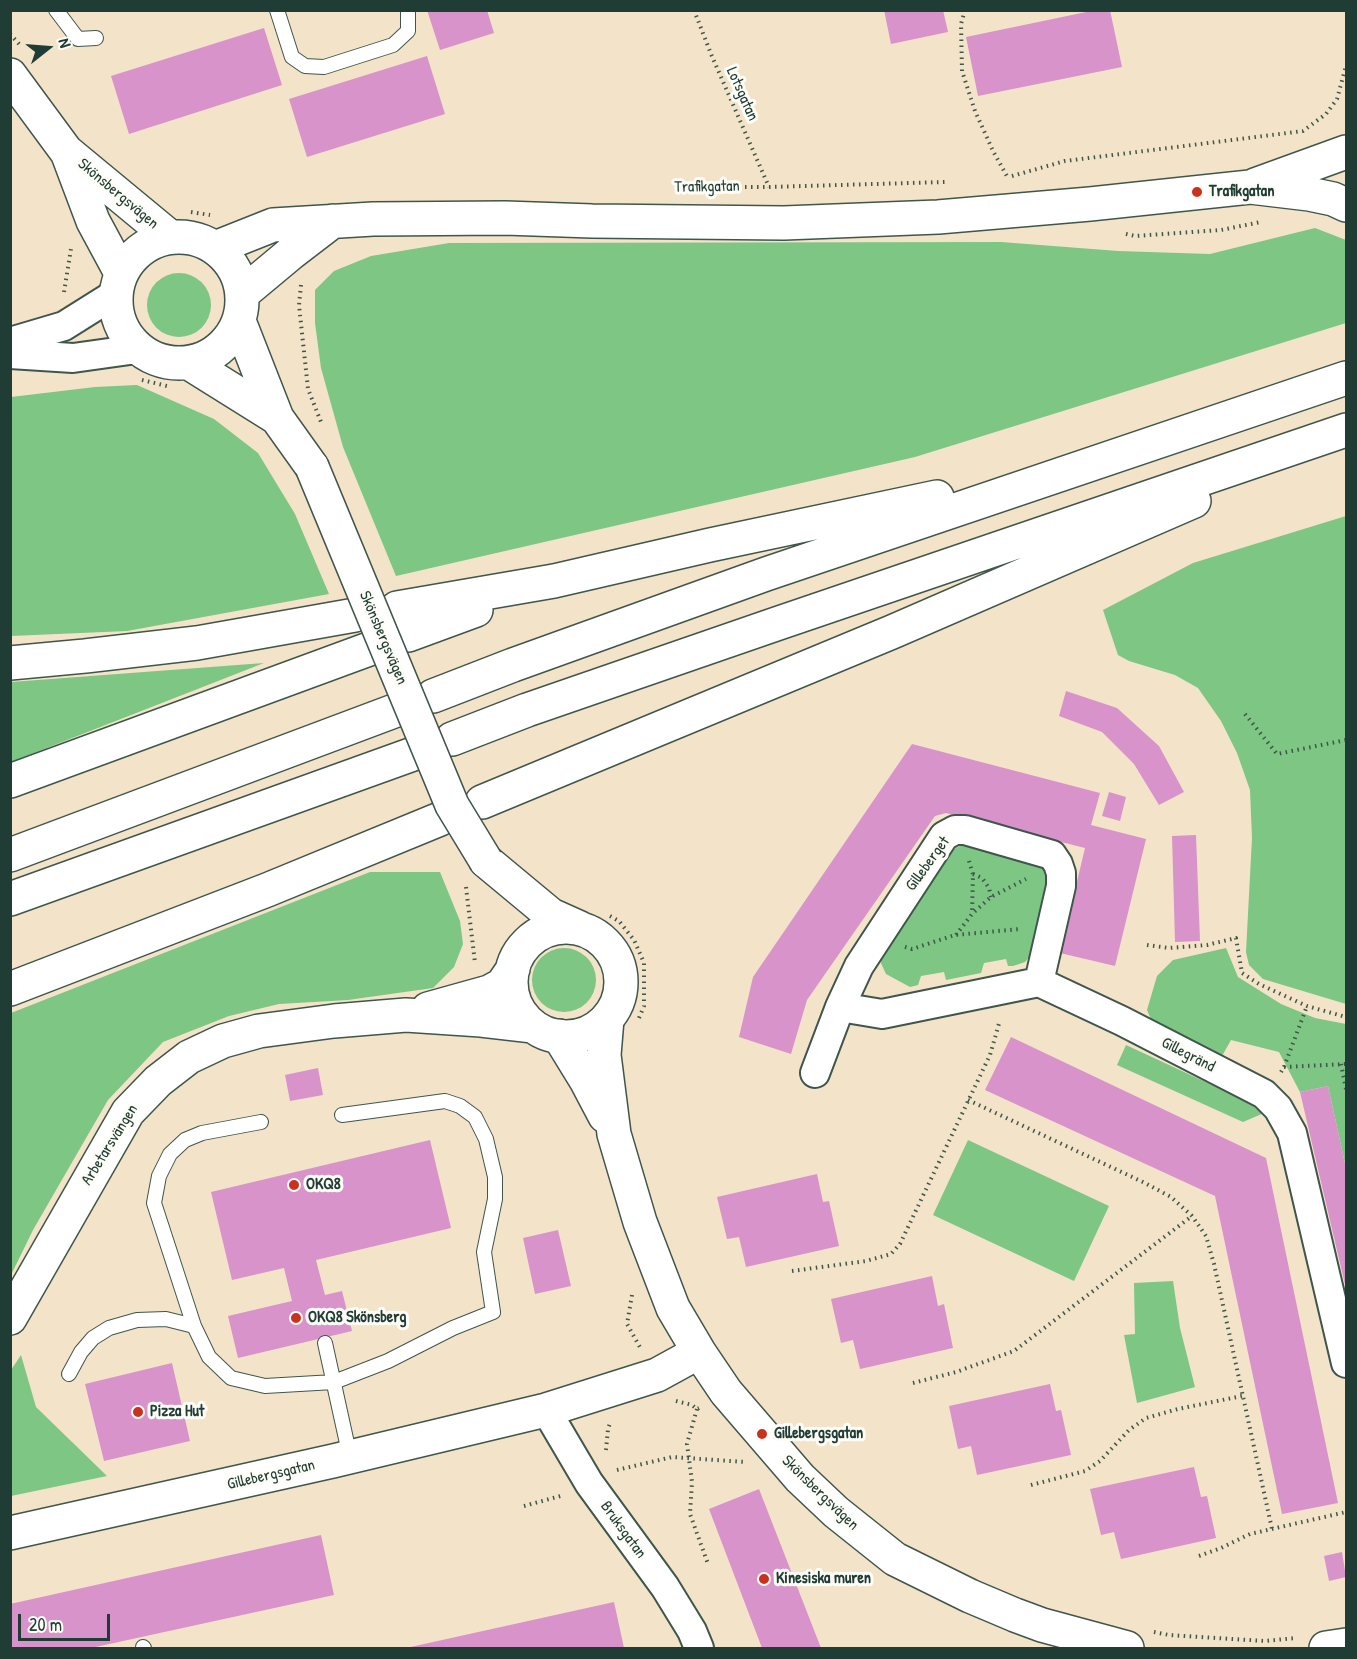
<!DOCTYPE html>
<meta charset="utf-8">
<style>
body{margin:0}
#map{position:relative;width:1357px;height:1659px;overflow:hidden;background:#f3e3c9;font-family:"Patrick Hand",sans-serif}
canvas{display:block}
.frame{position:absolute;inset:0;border:12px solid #1f3d34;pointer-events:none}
.north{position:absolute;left:18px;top:18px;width:60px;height:60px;-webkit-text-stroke:4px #fdfcf7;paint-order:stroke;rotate:73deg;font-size:16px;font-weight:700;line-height:24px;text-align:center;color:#1f3d34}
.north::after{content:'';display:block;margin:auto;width:21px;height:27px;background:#1f3d34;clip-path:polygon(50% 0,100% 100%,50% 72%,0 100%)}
.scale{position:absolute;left:18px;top:1614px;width:92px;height:27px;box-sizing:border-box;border:3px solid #1f3d34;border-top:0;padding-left:8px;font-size:18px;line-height:21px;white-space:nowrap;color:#1f3d34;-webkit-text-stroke:4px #fdfcf7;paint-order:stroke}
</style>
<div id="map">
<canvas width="1357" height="1659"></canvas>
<div class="frame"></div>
<div class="north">N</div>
<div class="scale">20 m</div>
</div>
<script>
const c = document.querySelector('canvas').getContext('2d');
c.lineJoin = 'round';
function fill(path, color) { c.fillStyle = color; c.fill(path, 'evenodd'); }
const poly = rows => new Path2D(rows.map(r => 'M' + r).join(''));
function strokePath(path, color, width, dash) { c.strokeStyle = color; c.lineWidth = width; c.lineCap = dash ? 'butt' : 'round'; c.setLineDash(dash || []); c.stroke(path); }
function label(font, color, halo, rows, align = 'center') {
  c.font = font + ' "Patrick Hand",sans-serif'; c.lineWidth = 6; c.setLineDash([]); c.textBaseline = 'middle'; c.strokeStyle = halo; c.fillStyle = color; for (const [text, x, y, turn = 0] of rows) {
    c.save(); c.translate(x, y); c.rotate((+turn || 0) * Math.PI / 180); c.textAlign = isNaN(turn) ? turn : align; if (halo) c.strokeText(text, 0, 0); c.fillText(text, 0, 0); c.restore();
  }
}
fill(poly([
 [1315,228,1346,240,1346,323,915,457,396,576,343,447,321,368,315,323,315,290,334,271,371,256,449,243,1001,242,1118,251,1210,254],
 '147 305a32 32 0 1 1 64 0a32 32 0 1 1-64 0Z',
 [137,385,214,419,258,453,295,514,329,594,127,631,11,636,11,397,95,387],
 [1346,516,1346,1004,1263,979,1249,965,1246,952,1252,838,1250,790,1237,753,1221,721,1198,688,1175,675,1129,661,1118,655,1103,610,1193,563],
 [264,663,11,762,11,682],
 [964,844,1042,865,1046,875,1047,887,1033,953,1025,962,1013,966,1008,966,1006,959,984,963,981,973,946,980,944,972,921,976,918,985,910,987,886,974,880,961,882,954,954,849],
 [370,872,440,872,460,921,463,944,454,967,433,988,348,1000,279,1004,229,1016,163,1042,108,1100,33,1230,11,1275,11,1013],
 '532 980a32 32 0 1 1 64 0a32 32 0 1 1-64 0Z',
 [1226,948,1238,977,1281,1004,1315,1018,1346,1024,1346,1168,1328,1086,1300,1092,1279,1052,1231,1040,1222,1056,1153,1024,1147,1010,1157,976,1173,960],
 [1126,1045,1255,1105,1264,1113,1243,1122,1117,1065],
 [968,1140,1109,1206,1074,1281,933,1215],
 [1173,1281,1180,1328,1195,1387,1137,1403,1124,1335,1135,1334,1134,1283],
 [21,1355,36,1407,107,1476,11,1496,11,1370]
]), '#7dc683');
fill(poly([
 [427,10,487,10,494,33,440,50],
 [884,10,943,10,948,32,891,44],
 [1096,10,1110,10,1122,67,978,96,966,37],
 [264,28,282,85,129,134,111,76],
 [427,56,445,114,307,157,289,99],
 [1066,691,1117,708,1159,746,1184,792,1159,805,1134,764,1102,732,1059,716],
 [912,744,1100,793,1091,825,1146,839,1115,966,1060,953,1085,848,946,813,935,816,807,1000,791,1054,739,1037,753,977],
 [1109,792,1126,797,1120,821,1102,816],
 [1196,835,1200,941,1175,942,1172,836],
 [1011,1037,1266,1158,1338,1503,1282,1514,1215,1196,985,1090],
 [318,1068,323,1095,290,1101,285,1075],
 [1328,1086,1346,1168,1346,1289,1300,1092],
 [430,1140,451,1228,316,1260,325,1295,342,1291,352,1331,238,1358,228,1316,292,1301,284,1268,232,1280,211,1192],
 [817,1174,823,1202,829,1201,839,1246,746,1267,739,1237,727,1239,717,1197],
 [558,1230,571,1286,535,1294,523,1238],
 [932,1276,938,1306,944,1304,953,1348,860,1369,853,1340,841,1343,831,1299],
 [172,1363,190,1441,104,1461,85,1384],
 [1050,1384,1056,1411,1061,1410,1071,1455,977,1475,971,1446,958,1449,949,1406],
 [1194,1467,1201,1497,1207,1496,1216,1538,1121,1559,1114,1532,1101,1535,1090,1489],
 [759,1489,821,1648,762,1648,709,1509],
 [321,1535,334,1595,91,1648,10,1648,10,1604],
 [1342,1552,1346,1577,1329,1581,1324,1556],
 [614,1602,624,1648,406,1648]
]), '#d893ca');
const service = poly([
 [56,10,78,39,96,38],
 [277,10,292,57,305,66,324,67,393,45,408,31,408,10],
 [261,1122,202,1133,185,1140,170,1154,159,1176,154,1203,194,1326,209,1357,231,1378,265,1386,334,1382,388,1361,453,1328,493,1312,484,1252,495,1199,495,1177,486,1139,475,1117,460,1106,445,1101,342,1115],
 [325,1343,350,1457],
 [69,1374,81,1352,93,1338,109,1328,137,1320,166,1319,194,1326],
 [143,1647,144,1648]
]);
const minor = poly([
 [10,342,64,326,115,294],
 [10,354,73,358,137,349],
 [840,1007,882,1014,1039,982,1122,1021,1264,1094,1278,1108,1292,1133,1346,1363],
 [815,1073,840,1007,859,966,944,836,955,830,965,830,1052,855,1058,864,1061,873,1061,886,1039,982],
 [546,1410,589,1483,665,1587,692,1631,699,1648]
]);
const tertiary = poly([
 [10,75,66,151,170,237],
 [67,152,93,221,121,273],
 [607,1019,604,1055,614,1134,640,1222,673,1308,699,1352,726,1392,800,1478,836,1512,895,1559,970,1596,1015,1615,1042,1625,1127,1648],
 [559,1036,586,1080,605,1116],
 [10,1533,333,1461,546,1410,657,1375,699,1352],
 [1326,1648,1346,1645]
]);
const secondary = poly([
 [1255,185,1346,152],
 '116 300a63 63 0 1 1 126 0a63 63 0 1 1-126 0Z',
 [215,248,273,225,373,219,505,218,592,221,784,223,938,217,1090,204,1250,187,1309,194,1333,199,1346,205],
 [242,294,290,254,333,221],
 [239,321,277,418,312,467],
 [189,363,277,418],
 [486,861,551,915,580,928],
 '511 982a55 55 0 1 1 110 0a55 55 0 1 1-110 0Z',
 [428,1009,489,992,502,985,513,969],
 [10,1318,128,1112,158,1081,189,1057,223,1041,259,1031,334,1021,406,1015,481,1020,533,1026]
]);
const motorway = poly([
 [397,608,554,581,710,545,937,497],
 [408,635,476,610],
 [10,663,85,656,197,643,355,615],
 [433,696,513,665,766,574,1346,378],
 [452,739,527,710,779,623,1346,430],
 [10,781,369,649],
 [482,802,892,632,1194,501],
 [10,855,394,711],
 [10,899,413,754],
 [10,989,267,890,440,819]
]);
strokePath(service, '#3f564a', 16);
strokePath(minor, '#3f564a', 32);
strokePath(tertiary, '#3f564a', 36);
strokePath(secondary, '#3f564a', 36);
strokePath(motorway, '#3f564a', 36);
strokePath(poly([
 [694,10,711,54,769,187],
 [965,10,961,24,962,71,975,111,993,151,1008,178],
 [10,34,20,45],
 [1012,176,1065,161,1303,131,1326,114,1337,99,1346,66],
 [679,187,769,187,945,182],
 [191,212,210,215],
 [1126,234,1135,236,1221,230,1261,222],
 [301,285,299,305,308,389,321,422],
 [64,292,71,249],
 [142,380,167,386],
 [1245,714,1277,754,1346,740],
 [969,861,973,874,972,913],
 [973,874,982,878,989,888,991,897],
 [466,887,475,963],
 [610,916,619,921,634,940,644,963,644,1006,639,1018],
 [956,935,972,914,991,897,1026,879],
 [1147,945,1169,948,1207,945,1236,938,1242,973,1259,984,1307,1006,1346,1017],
 [905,947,912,949,955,935,1020,929],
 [1341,1064,1346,1089],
 [1284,1067,1346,1064],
 [1281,1072,1284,1067,1307,1006],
 [968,1100,1145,1183,1171,1197,1192,1216,1206,1236,1214,1264,1272,1529],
 [792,1271,866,1261,891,1254,900,1244,990,1055,1000,1020],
 [632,1295,627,1324,641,1349],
 [913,1383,956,1372,1014,1351,1192,1216],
 [676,1401,692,1405,697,1409,699,1408],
 [697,1409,687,1444,692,1482,690,1514,708,1564],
 [606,1450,608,1429,610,1423],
 [617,1470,672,1457,745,1462],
 [1031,1485,1085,1471,1100,1461,1129,1430,1146,1418,1178,1409,1242,1396],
 [524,1506,564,1495],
 [1199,1556,1221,1548,1250,1534,1346,1512],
 [1154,1632,1169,1635,1265,1641,1296,1638]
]), '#3f564a', 4, [1.5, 4.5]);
strokePath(service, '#fff', 14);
strokePath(minor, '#fff', 28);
strokePath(tertiary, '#fff', 33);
strokePath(secondary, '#fff', 33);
strokePath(motorway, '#fff', 33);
const secondaryBridge = poly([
 [312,467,452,805,486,861]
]);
strokePath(secondaryBridge, '#3f564a', 36, []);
strokePath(secondaryBridge, '#fff', 33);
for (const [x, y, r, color] of [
 [1197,192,6,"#c8321e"],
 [294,1185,6,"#c8321e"],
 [296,1318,6,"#c8321e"],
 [138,1412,6,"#c8321e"],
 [762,1434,6,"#c8321e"],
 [764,1579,6,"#c8321e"]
]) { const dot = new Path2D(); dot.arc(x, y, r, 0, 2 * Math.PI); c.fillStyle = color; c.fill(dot); strokePath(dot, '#fdfcf7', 2); }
label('16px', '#1f3d34', '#fdfcf7', [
 ["Lotsgatan",742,94,66],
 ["Trafikgatan",707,187,-1],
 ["Skönsbergsvägen",118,194,40],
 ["Skönsbergsvägen",383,638,67],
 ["Gilleberget",928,864,-54],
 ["Gillegränd",1188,1055,27],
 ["Arbetarsvängen",110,1145,-58],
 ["Gillebergsgatan",271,1475,-13],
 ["Skönsbergsvägen",820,1493,44],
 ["Bruksgatan",623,1530,54]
]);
label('bold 16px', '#1f3d34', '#fdfcf7', [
 ["Trafikgatan",1209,192],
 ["OKQ8",306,1185],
 ["OKQ8 Skönsberg",308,1318],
 ["Pizza Hut",150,1412],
 ["Gillebergsgatan",774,1434],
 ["Kinesiska muren",776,1579]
], 'left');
</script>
